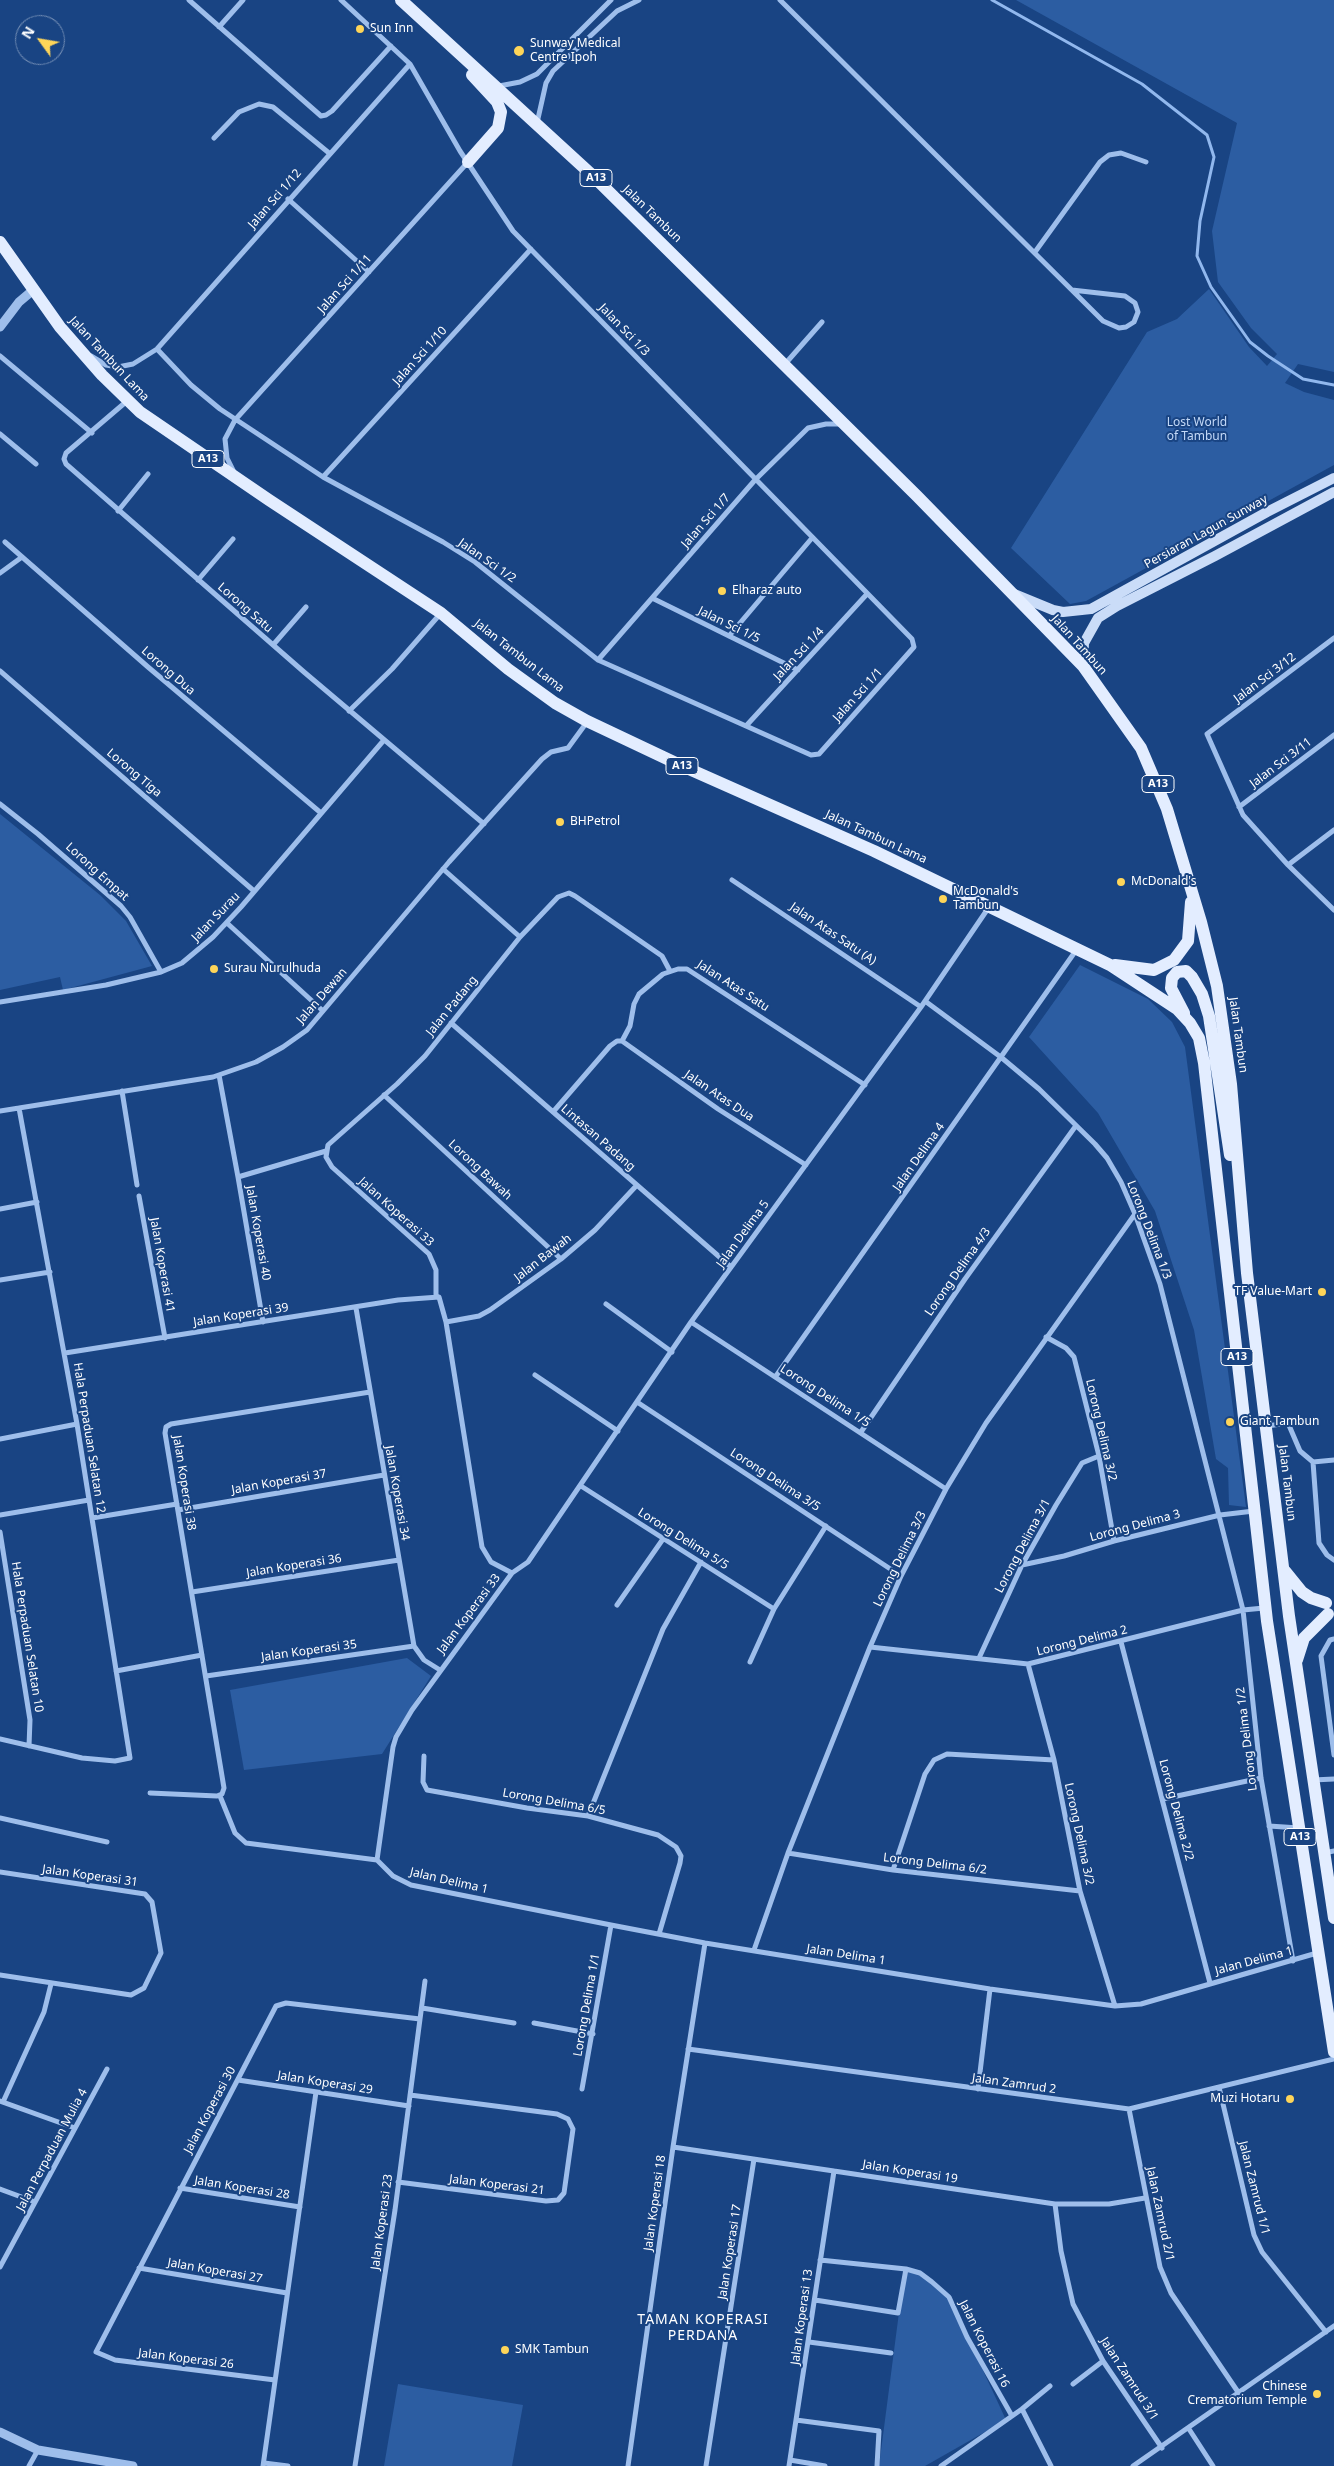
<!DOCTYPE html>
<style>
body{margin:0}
#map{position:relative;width:1334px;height:2466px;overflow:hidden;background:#194483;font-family:"Noto Sans",sans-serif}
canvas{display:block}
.north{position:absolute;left:15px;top:15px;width:50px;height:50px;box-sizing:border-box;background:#194483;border:1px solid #758fb5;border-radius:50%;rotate:302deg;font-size:14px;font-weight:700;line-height:20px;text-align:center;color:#fff}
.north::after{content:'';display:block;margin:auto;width:18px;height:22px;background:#fed559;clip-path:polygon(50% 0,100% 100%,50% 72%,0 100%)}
</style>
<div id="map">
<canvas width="1334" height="2466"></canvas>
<div class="north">N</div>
</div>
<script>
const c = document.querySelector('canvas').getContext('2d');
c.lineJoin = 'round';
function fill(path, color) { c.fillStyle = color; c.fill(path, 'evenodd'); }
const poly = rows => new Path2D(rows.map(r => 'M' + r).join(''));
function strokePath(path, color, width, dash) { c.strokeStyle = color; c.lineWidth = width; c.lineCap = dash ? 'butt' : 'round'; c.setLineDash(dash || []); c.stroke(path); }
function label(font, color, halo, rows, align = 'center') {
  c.font = font + ' "Noto Sans",sans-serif'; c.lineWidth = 4; c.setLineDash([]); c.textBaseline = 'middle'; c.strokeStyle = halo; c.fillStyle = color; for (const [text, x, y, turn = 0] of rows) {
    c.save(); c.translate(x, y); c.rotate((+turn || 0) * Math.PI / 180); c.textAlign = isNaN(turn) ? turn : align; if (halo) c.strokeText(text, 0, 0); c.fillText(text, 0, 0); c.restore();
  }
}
fill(poly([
 [1016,0,1334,0,1334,372,1298,364,1285,383,1304,392,1334,400,1334,465,1086,601,1070,604,1011,548,1147,332,1177,319,1209,289,1249,347,1267,366,1277,354,1251,328,1218,282,1212,231,1237,123],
 [0,814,100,895,126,921,152,966,63,990,60,977,0,990],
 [1080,965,1148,999,1172,1022,1185,1047,1246,1507,1229,1505,1228,1468,1216,1459,1194,1330,1155,1211,1098,1113,1029,1037],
 [407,1658,431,1676,382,1754,244,1770,230,1690],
 [915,2271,949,2297,1006,2420,925,2466,879,2466,904,2274],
 [398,2384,523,2405,512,2466,384,2466]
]), '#2c5da2');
strokePath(poly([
 [992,0,1142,84,1207,135,1214,157,1200,221,1197,256,1211,287,1250,342,1268,356,1303,379,1334,385]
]), '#91b8ee', 3);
strokePath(poly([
 [189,0,321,116,326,115,332,111,391,46],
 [780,0,1103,321,1119,328,1126,327,1134,322,1138,312,1135,303,1125,296,1072,290],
 [219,27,243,0],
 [499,86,520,82,537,74,611,0],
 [537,123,546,83,553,71,617,11,639,0],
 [214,138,239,112,259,104,273,107,329,153],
 [288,199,369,272],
 [1035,252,1100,162,1109,155,1121,153,1146,162],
 [157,349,191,385,220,409,323,477,443,542,475,562,598,660,811,755,819,754,914,647,912,639,513,231,460,151,410,64,341,0],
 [0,356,92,433],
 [91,356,106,365,118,367,133,364,157,349,410,64],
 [785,364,822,322],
 [127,401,66,453,64,459,66,464,304,672,484,824],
 [0,434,36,464],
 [234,472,227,458,225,439,235,420,468,162],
 [323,477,531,249],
 [118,511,148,474],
 [5,542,148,667,321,813],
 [0,573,22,557],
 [198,580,233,539],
 [652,598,798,670],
 [729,636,812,538],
 [1334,638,1207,734,1243,815,1288,865,1334,910],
 [273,645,306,607],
 [598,660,755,480,808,428,826,424,842,424],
 [0,671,254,891],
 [349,711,392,669,441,613],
 [746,726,867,594],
 [0,804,38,834,121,906,130,917,161,972],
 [1239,807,1334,735],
 [1288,865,1334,830],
 [443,869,520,937],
 [732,880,921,1007],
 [227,923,323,1011],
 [925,1001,1002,1058,1039,1089,1095,1144,1107,1158,1121,1182,1135,1214,1160,1284,1243,1610,1261,1778,1293,1961],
 [0,1002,106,985,161,972,182,963,213,937,241,907,384,740],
 [451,1023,731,1267],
 [622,1041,630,1026,634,1004,639,994,663,974,678,969,687,969,865,1085],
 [219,1075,238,1177],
 [122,1091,137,1185],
 [384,1095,561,1259],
 [0,1111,213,1077,256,1062,283,1047,307,1030,449,862,542,759,551,752,568,748,587,722],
 [553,1112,610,1046,617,1041,622,1041,718,1109,806,1165],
 [139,1196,165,1338],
 [0,1209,37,1202],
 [0,1280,50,1272],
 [436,1296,436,1270,429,1254,332,1167,326,1157,328,1145,397,1084,425,1056,520,937,558,897,569,893,575,896,662,956,670,971],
 [606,1304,672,1352],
 [356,1308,414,1646,424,1660,440,1670],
 [263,1322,238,1177,326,1151],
 [446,1322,479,1316,490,1310,561,1259,595,1230,637,1185],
 [691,1322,946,1489],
 [1046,1337,1066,1348,1074,1357,1099,1456,1114,1541],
 [65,1353,398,1300,439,1297,446,1322,482,1547,491,1562,512,1573],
 [535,1375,618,1431],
 [776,1376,1077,949],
 [637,1402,901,1576],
 [1267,1426,1288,1423,1300,1451,1313,1462],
 [861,1432,965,1279,1075,1127],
 [0,1439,77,1424],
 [1313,1462,1319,1543,1327,1555,1334,1560],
 [1313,1462,1334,1460],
 [581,1486,774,1609],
 [178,1510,384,1475],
 [0,1515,89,1500],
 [92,1518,177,1504],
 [0,1532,30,1720,29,1746],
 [1022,1565,1064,1556,1114,1541,1220,1515,1254,1511],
 [192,1592,399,1560],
 [617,1605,663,1539],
 [1334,1639,1330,1640,1321,1656,1334,1755],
 [1121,1642,1210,1983],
 [870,1647,1028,1664,1243,1610,1264,1608],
 [979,1658,1022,1565,1056,1505,1082,1463,1099,1456],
 [750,1662,774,1609,826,1526],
 [1028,1664,1054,1760,1080,1891,1115,2006],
 [116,1671,202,1655],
 [206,1676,414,1646],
 [0,1739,82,1758,115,1761,130,1758,77,1424,19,1108],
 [424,1756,423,1782,427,1790,527,1808,588,1816,658,1835,676,1847,681,1856,680,1863,659,1934],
 [1313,1780,1334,1779],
 [150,1793,217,1796,222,1794,224,1788,165,1433,166,1427,171,1424,370,1392],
 [220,1796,235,1833,246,1843,377,1860],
 [1163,1799,1261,1778],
 [588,1816,663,1629,701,1562],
 [0,1818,107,1842],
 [1269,1826,1299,1828],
 [788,1853,893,1870,1080,1891],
 [1324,1853,1334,1851],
 [377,1860,393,1747,396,1737,412,1710,512,1573,528,1562,691,1322,921,1007,989,907],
 [377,1860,393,1876,411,1885,611,1925,705,1943,990,1989,1115,2006,1141,2004,1317,1953],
 [893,1870,925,1774,934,1760,947,1754,1054,1760],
 [0,1872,145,1894,152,1902,161,1953,144,1988,131,1995,0,1975],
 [754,1950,788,1853,870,1647,901,1576,946,1489,986,1423,1135,1214],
 [422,2008,514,2023],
 [534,2023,593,2034],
 [688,2049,1129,2109,1334,2059],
 [238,2080,409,2106],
 [1219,2087,1254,2235,1262,2252,1326,2332],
 [582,2089,611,1925],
 [978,2089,990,1989],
 [0,2101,75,2128],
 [3,2102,44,2012,51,1984],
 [1129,2109,1160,2267,1171,2293,1238,2392],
 [673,2147,1055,2204,1109,2204,1145,2198],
 [398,2182,546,2201,558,2200,564,2193,573,2129,568,2119,557,2114,410,2095],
 [180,2188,300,2207],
 [0,2189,35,2202],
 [1055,2204,1061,2251,1073,2304,1103,2361,1162,2448],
 [820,2260,906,2269,920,2273,932,2282,949,2297,967,2337,1012,2416],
 [0,2267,107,2069],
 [139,2268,287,2293],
 [815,2300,898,2313,906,2269],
 [809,2342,891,2353],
 [275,2380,115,2360,96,2352,276,2006,286,2003,420,2019],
 [1073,2384,1103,2361],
 [1022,2409,1051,2466],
 [796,2420,879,2431,877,2466],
 [1189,2429,1213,2466],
 [790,2460,825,2466],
 [264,2463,288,2466],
 [29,2466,38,2450],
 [263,2466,316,2092],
 [355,2466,395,2210,425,1981],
 [628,2466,673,2147,705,1943],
 [706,2466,754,2159],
 [789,2466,834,2171],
 [941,2466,1022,2409,1050,2386],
 [1133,2466,1334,2326]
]), '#9ebeeb', 5);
strokePath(poly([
 [0,327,19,302,32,291],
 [0,2432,38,2450,133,2466]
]), '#9ebeeb', 9);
strokePath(poly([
 [1014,594,1053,610,1063,612,1091,609,1267,512,1334,478],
 [1083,666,1084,643,1098,618,1117,606,1215,556,1334,492]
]), '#cadcf8', 10);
strokePath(poly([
 [401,0,592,175,917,496,1083,666,1141,748,1167,809,1201,922,1217,986,1231,1084,1247,1273,1289,1616,1334,1918],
 [468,162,498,128,501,112,497,102,472,75],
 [0,242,60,327,102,375,140,412,269,500,441,613,508,669,555,703,587,721,680,765,874,851,1110,965,1177,1009,1190,1023,1199,1038,1204,1063,1267,1621,1334,2052],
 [1115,965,1154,970,1174,960,1188,941,1191,902],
 [1184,1013,1171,988,1172,978,1177,972,1186,971,1192,977,1202,994,1209,1016,1230,1155],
 [1285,1571,1302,1592,1311,1598,1326,1603],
 [1297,1660,1304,1638,1328,1614]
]), '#e3edff', 12);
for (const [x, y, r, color] of [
 [360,29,5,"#fed559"],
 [519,51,6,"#fed559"],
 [722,591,5,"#fed559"],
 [560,822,5,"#fed559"],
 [1121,882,5,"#fed559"],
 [943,899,5,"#fed559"],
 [214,969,5,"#fed559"],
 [1322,1292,5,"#fed559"],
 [1230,1422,5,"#fed559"],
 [1290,2099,5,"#fed559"],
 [505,2350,5,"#fed559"],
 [1317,2394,5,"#fed559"]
]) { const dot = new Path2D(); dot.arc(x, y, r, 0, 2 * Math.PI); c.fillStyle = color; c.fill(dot); strokePath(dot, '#194483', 2); }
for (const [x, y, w] of [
 [596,178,32],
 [208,459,32],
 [682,766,32],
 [1158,784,32],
 [1237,1357,32],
 [1300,1837,32]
]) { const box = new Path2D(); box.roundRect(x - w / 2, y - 8.5, w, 17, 4); c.fillStyle = '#194483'; c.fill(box); strokePath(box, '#fff', 1); }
label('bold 11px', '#fff', null, [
 ["A13",596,178],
 ["A13",208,459],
 ["A13",682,766],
 ["A13",1158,784],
 ["A13",1237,1357],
 ["A13",1300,1837]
]);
label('12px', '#fff', '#194483', [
 ["Sun Inn",370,29],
 ["Sunway Medical",530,44],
 ["Centre Ipoh",530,58],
 ["Elharaz auto",732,591],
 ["BHPetrol",570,822],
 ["McDonald's",1131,882],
 ["McDonald's",953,892],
 ["Tambun",953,906],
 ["Surau Nurulhuda",224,969],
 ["TF Value-Mart",1312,1292,"right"],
 ["Giant Tambun",1240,1422],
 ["Muzi Hotaru",1280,2099,"right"],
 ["SMK Tambun",515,2350],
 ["Chinese",1307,2387,"right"],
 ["Crematorium Temple",1307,2401,"right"]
], 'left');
label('12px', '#fff', '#194483', [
 ["Jalan Sci 1/12",275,199,-49],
 ["Jalan Tambun",652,214,44],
 ["Jalan Sci 1/11",345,284,-48],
 ["Jalan Sci 1/3",624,330,46],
 ["Jalan Sci 1/10",420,356,-48],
 ["Jalan Tambun Lama",109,359,47],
 ["Jalan Sci 1/7",706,521,-49],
 ["Persiaran Lagun Sunway",1206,532,-29],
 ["Jalan Sci 1/2",487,561,35],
 ["Lorong Satu",245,608,41],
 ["Jalan Sci 1/5",729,625,26],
 ["Jalan Tambun",1079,645,48],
 ["Jalan Sci 1/4",799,654,-47],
 ["Jalan Tambun Lama",519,656,38],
 ["Lorong Dua",168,671,41],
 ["Jalan Sci 3/12",1265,678,-37],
 ["Jalan Sci 1/1",858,695,-48],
 ["Jalan Sci 3/11",1281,763,-37],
 ["Lorong Tiga",134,773,40],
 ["Jalan Tambun Lama",876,837,25],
 ["Lorong Empat",97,872,42],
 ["Jalan Surau",216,917,-46],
 ["Jalan Atas Satu (A)",833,934,34],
 ["Jalan Atas Satu",733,986,33],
 ["Jalan Dewan",322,996,-49],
 ["Jalan Padang",452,1006,-51],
 ["Jalan Tambun",1238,1035,82],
 ["Jalan Atas Dua",719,1096,34],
 ["Lintasan Padang",598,1138,41],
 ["Jalan Delima 4",919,1157,-55],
 ["Lorong Bawah",480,1170,43],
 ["Jalan Koperasi 33",396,1212,42],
 ["Lorong Delima 1/3",1149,1230,69],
 ["Jalan Koperasi 40",258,1233,80],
 ["Jalan Delima 5",743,1234,-54],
 ["Jalan Bawah",543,1258,-38],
 ["Jalan Koperasi 41",162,1265,80],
 ["Lorong Delima 4/3",958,1272,-55],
 ["Jalan Koperasi 39",241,1315,-9],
 ["Lorong Delima 1/5",825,1396,33],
 ["Lorong Delima 3/2",1101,1430,77],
 ["Hala Perpaduan Selatan 12",89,1438,81],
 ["Lorong Delima 3/5",775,1480,33],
 ["Jalan Koperasi 37",279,1482,-10],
 ["Jalan Koperasi 38",184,1483,81],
 ["Jalan Tambun",1287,1483,83],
 ["Jalan Koperasi 34",397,1493,80],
 ["Lorong Delima 3",1135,1526,-15],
 ["Lorong Delima 5/5",683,1539,32],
 ["Lorong Delima 3/1",1023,1546,-62],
 ["Lorong Delima 3/3",900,1559,-64],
 ["Jalan Koperasi 36",294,1566,-9],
 ["Jalan Koperasi 33",469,1614,-53],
 ["Hala Perpaduan Selatan 10",27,1637,81],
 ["Lorong Delima 2",1082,1641,-14],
 ["Jalan Koperasi 35",309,1651,-8],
 ["Lorong Delima 1/2",1247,1739,-97],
 ["Lorong Delima 6/5",554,1802,10],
 ["Lorong Delima 2/2",1176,1810,75],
 ["Lorong Delima 3/2",1079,1834,78],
 ["Lorong Delima 6/2",935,1864,7],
 ["Jalan Koperasi 31",90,1876,8],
 ["Jalan Delima 1",449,1881,13],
 ["Jalan Delima 1",846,1955,9],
 ["Jalan Delima 1",1254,1961,-15],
 ["Lorong Delima 1/1",587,2005,-80],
 ["Jalan Koperasi 29",325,2083,9],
 ["Jalan Zamrud 2",1014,2084,8],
 ["Jalan Koperasi 30",210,2110,-62],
 ["Jalan Perpaduan Mulia 4",52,2150,-62],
 ["Jalan Koperasi 19",910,2172,9],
 ["Jalan Koperasi 21",497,2185,7],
 ["Jalan Koperasi 28",242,2188,9],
 ["Jalan Zamrud 1/1",1254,2188,76],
 ["Jalan Koperasi 18",655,2203,-82],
 ["Jalan Zamrud 2/1",1160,2214,78],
 ["Jalan Koperasi 23",382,2222,-82],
 ["Jalan Koperasi 17",730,2252,-81],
 ["Jalan Koperasi 27",215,2271,10],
 ["Jalan Koperasi 13",802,2317,-82],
 ["Jalan Koperasi 16",984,2344,63],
 ["Jalan Koperasi 26",186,2359,7],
 ["Jalan Zamrud 3/1",1129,2379,57]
]);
label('12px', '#c3d9f8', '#194483', [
 ["Lost World",1197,423],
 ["of Tambun",1197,437]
]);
c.letterSpacing = '1px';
label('14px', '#fff', '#194483', [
 ["TAMAN KOPERASI",703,2320],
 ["PERDANA",703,2336]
]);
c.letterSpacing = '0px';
</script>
